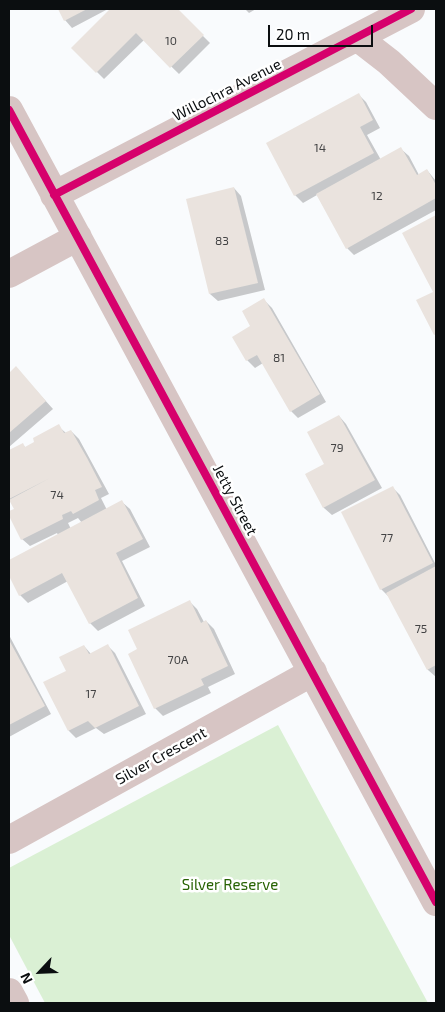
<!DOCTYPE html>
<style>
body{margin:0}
#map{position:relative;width:445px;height:1012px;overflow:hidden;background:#f9fbfd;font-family:"Exo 2",sans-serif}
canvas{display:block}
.frame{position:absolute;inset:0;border:10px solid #0b0e10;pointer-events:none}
.north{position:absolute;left:15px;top:947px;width:50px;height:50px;-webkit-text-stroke:4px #fff;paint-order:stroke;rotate:245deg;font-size:14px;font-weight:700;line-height:20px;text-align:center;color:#0b0e10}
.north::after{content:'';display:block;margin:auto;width:18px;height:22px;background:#0b0e10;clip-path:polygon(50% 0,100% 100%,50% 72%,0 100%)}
.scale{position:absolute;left:268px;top:25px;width:105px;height:22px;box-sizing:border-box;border:2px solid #0b0e10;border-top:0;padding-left:6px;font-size:15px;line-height:18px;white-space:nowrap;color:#0b0e10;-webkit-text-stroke:4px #fff;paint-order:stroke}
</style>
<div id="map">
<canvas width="445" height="1012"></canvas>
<div class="frame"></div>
<div class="north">N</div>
<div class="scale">20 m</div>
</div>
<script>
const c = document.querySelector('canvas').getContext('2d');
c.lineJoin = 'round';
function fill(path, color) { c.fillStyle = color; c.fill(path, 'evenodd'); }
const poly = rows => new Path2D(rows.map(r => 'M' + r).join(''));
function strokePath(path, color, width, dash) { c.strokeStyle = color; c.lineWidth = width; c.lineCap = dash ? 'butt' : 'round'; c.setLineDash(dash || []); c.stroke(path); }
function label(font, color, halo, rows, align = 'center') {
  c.font = font + ' "Exo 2",sans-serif'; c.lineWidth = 5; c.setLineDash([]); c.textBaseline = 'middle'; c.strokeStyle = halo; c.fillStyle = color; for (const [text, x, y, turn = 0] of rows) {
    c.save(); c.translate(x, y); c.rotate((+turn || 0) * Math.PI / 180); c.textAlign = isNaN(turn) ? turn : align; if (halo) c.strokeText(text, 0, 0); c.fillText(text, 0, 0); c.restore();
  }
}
fill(poly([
 [278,725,428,1003,45,1003,9,935,9,868]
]), '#daf0d4');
fill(poly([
 [59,9,108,9,72,28,65,20],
 [112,9,176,9,210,43,179,74,144,40,104,79,73,48],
 [245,9,256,9,249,13],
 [359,95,366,102,380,128,367,135,381,160,401,149,409,156,419,175,427,170,436,181,436,210,354,255,347,248,317,195,303,203,295,195],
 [234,188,241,196,265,290,218,301,210,294],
 [436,216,436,335,435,292,404,233],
 [264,300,272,308,326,402,298,418,291,411,263,363,255,368,247,360,252,327],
 [16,368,53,409,9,447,9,374],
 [339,416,346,424,382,488,332,515,324,508,306,475,326,464],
 [58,426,66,433,71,431,79,439,109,494,101,498,107,510,122,502,130,509,150,547,122,561,145,606,98,631,90,623,68,581,28,603,20,595,9,573,9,561,58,535,57,533,30,546,22,539,9,513,15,509,9,498,9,453,22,444,26,448,36,442],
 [78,518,82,523,71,529,68,523],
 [392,487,400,495,436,565,436,677,428,670,389,597,381,589],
 [190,602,197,609,204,622,206,621,214,629,235,674,208,687,211,693,163,716,155,708,139,650],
 [9,635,51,714,9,737],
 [84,646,91,654,108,646,115,653,146,714,104,734,96,728,76,738,69,731,45,683,67,672]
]), '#0003');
fill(poly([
 [58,9,87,9,64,21],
 [110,9,178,9,204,35,170,68,136,33,96,73,71,48],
 [359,93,373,120,360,127,374,153,294,196,266,143],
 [401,147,417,175,427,169,436,185,436,198,346,249,316,194],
 [234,187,258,283,209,294,186,199],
 [436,215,436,334,434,335,416,300,433,292,402,233],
 [264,298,320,394,290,412,257,355,246,361,232,337,250,326,242,311],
 [16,366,46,401,9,433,9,373],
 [339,415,375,480,323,508,305,474,324,464,307,432],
 [59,424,64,433,71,430,87,458,102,487,95,490,99,500,73,514,71,511,62,515,63,519,21,540,9,516,9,511,14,509,9,500,50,478,9,499,9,450,23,443,25,447,34,442,33,438],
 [393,486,433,563,380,590,341,512],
 [122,500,143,539,116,553,138,598,89,624,62,573,19,596,9,576,9,560],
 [436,566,436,665,427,670,386,593],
 [190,600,201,623,206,620,228,666,201,679,204,685,154,709,128,654,137,649,128,630],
 [9,640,45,706,9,725],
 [108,644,139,706,95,728,88,721,68,731,43,682,66,671,59,657,84,645,89,654]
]), '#eae3de');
strokePath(poly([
 [358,38,389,62,436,106],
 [9,110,436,902],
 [54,195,411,9],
 [9,274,78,237],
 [9,840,313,672],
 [9,992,15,1003]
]), '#d7c5c4', 28);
strokePath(poly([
 [9,110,436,902],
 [54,195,411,9]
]), '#d6006c', 8);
label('12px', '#434344', null, [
 ["10",171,41],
 ["14",320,148],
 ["12",377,196],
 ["83",222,241],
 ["81",279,358],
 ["79",337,448],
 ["74",57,495],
 ["77",387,538],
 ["75",421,629],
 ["70A",178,660],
 ["17",91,694]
]);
label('15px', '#0b0e10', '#fff', [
 ["Willochra Avenue",227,90,-27],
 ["Jetty Street",235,500,62],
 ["Silver Crescent",161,756,-29]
]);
label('15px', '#276203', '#fff', [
 ["Silver Reserve",230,885]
]);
</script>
